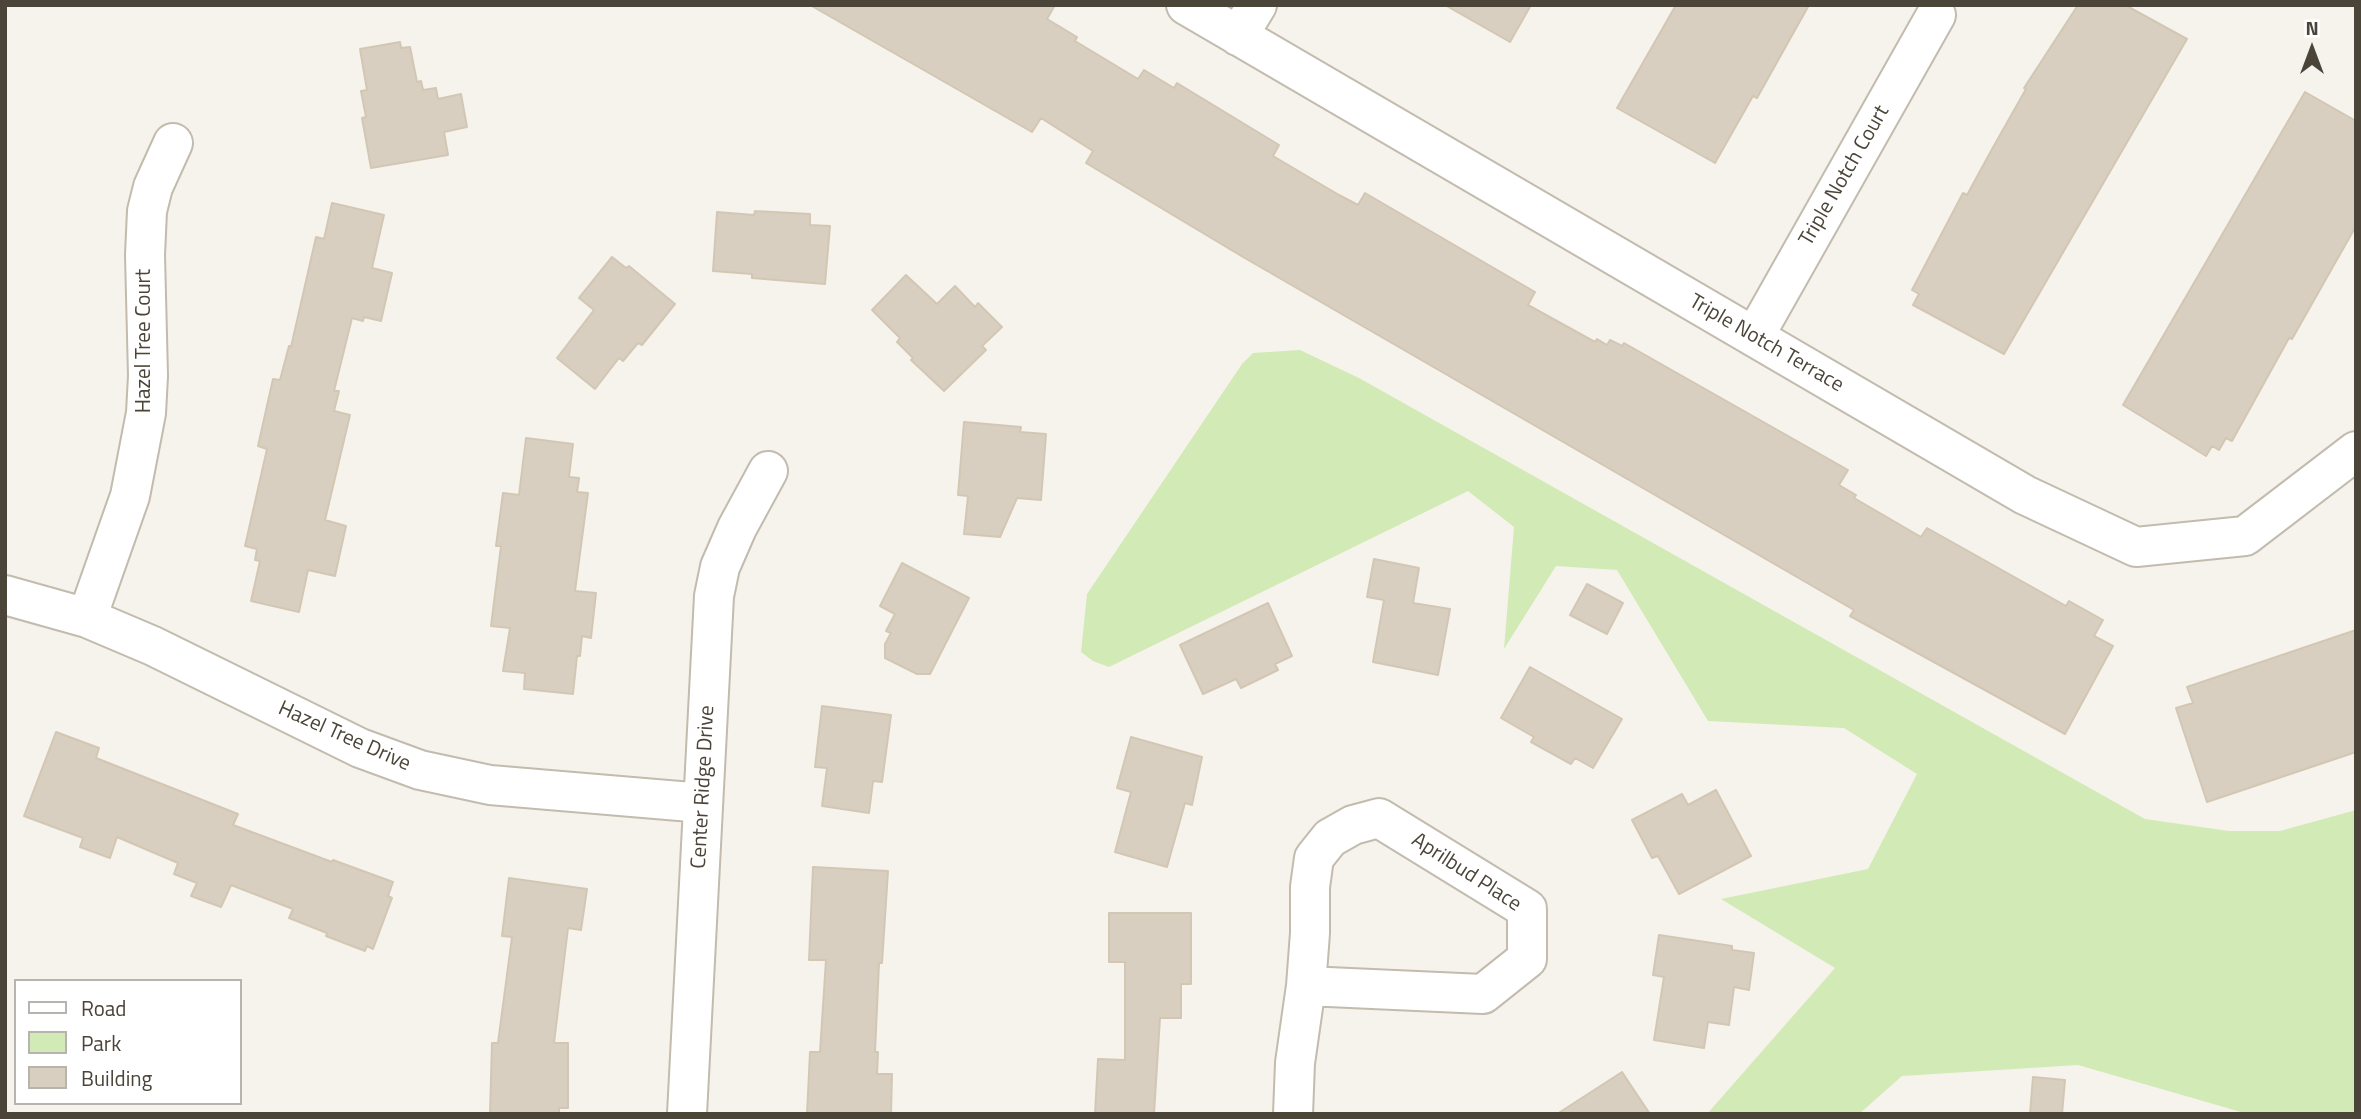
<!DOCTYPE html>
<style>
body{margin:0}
#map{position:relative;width:2361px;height:1119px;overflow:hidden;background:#f6f3ec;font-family:"Titillium Web",sans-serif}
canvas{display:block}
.frame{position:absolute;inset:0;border:7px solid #4b4439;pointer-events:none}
.legend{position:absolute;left:14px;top:979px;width:228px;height:126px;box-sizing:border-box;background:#fff;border:2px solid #b7b4b0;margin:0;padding:9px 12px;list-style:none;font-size:21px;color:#4b4439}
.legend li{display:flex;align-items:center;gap:14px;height:35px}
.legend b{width:35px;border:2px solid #b7b4b0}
.north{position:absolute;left:2277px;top:14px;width:70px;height:70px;-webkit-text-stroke:5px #fff;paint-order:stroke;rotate:0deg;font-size:19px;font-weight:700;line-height:28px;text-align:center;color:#4b4439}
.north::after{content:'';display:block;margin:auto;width:24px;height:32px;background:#4b4439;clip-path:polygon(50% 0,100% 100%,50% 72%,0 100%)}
</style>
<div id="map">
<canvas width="2361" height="1119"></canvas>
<div class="frame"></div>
<ul class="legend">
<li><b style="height:9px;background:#fff"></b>Road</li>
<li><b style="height:19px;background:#d2eab5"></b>Park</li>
<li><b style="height:19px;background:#d8cfc1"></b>Building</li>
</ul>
<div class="north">N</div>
</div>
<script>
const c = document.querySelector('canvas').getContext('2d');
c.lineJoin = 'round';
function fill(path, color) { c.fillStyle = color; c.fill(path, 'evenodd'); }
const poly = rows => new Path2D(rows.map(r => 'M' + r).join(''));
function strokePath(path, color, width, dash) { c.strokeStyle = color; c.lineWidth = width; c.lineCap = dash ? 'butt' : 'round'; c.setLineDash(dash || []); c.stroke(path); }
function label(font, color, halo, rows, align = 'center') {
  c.font = font + ' "Titillium Web",sans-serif'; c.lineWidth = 6; c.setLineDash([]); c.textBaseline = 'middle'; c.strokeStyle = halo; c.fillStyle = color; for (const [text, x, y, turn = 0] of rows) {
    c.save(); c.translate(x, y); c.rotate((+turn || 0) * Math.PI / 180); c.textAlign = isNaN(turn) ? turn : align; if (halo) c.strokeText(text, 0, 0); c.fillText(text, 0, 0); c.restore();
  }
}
fill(poly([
 [1300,350,1359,378,2145,819,2229,831,2280,831,2356,810,2356,1114,2248,1114,2078,1065,1902,1076,1859,1114,1707,1114,1835,968,1721,899,1868,869,1917,774,1844,728,1708,721,1617,570,1556,566,1504,649,1514,527,1468,491,1109,667,1093,661,1081,652,1087,594,1242,364,1253,353]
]), '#d2eab5');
const building = poly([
 [810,5,1055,5,1047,19,1077,37,1075,41,1138,79,1144,70,1174,88,1177,83,1279,145,1273,156,1339,195,1358,205,1365,193,1535,292,1528,305,1595,342,1597,339,1607,345,1610,340,1622,346,1624,343,1848,470,1839,485,1856,495,1854,498,1921,537,1927,528,2066,606,2069,601,2103,620,2094,636,2113,646,2065,734,1850,616,1854,610,1243,257,1086,163,1093,151,1041,118,1032,132,810,5],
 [1445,5,1531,5,1510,42,1445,5],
 [1676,5,1809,5,1757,98,1753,96,1715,163,1617,108,1676,5],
 [2078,5,2125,5,2187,39,2004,354,1913,305,1919,294,1912,290,1963,193,1967,195,1991,151,2026,89,2024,88,2078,5],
 [400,42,401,48,410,47,417,82,421,81,423,90,436,88,438,99,461,94,467,127,444,132,448,155,371,168,362,118,366,117,361,91,367,90,360,49,400,42],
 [2305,92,2356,121,2356,226,2292,339,2289,338,2232,441,2226,438,2219,450,2212,446,2206,456,2123,405,2305,92],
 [332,203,384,215,372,268,392,273,381,321,364,317,363,321,352,318,334,391,339,391,334,411,350,415,325,520,346,526,335,576,308,570,299,612,251,601,260,561,255,560,257,549,245,546,267,449,258,446,273,379,280,380,289,346,291,347,316,237,324,239,332,203],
 [755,211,810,214,810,225,830,226,825,284,752,278,752,274,713,271,717,212,754,215,755,211],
 [612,257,626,268,629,266,675,304,642,345,638,343,623,361,619,358,595,389,557,358,594,310,579,298,612,257],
 [906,275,937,304,955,286,975,307,978,303,1002,327,982,346,986,350,944,391,911,360,913,358,897,342,900,338,872,310,906,275],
 [964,422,1021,427,1020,432,1046,434,1041,500,1017,498,1000,537,964,534,968,496,958,495,964,422],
 [526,438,573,444,569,477,579,478,577,492,588,493,575,591,596,593,591,638,582,636,580,656,577,656,573,694,524,689,525,673,503,671,510,628,491,626,501,546,496,546,503,493,519,495,526,438],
 [1374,559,1419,568,1413,603,1450,609,1438,675,1373,662,1384,600,1367,597,1374,559],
 [902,563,969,598,930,674,917,674,885,658,885,644,891,633,886,631,895,614,880,606,902,563],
 [1587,584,1623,603,1607,634,1570,615,1587,584],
 [1268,603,1292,656,1275,664,1278,670,1241,688,1236,679,1203,694,1180,645,1268,603],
 [2356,630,2356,752,2207,802,2176,708,2193,703,2187,687,2356,630],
 [1530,667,1622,719,1593,768,1575,758,1571,764,1531,742,1534,737,1501,718,1530,667],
 [822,706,891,715,882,782,873,781,869,813,822,806,827,768,815,767,822,706],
 [56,732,99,748,96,758,238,814,233,825,332,862,333,860,393,882,388,896,392,898,373,949,367,946,365,951,326,936,327,933,289,918,293,909,231,885,221,907,191,896,197,883,174,874,178,863,117,837,110,858,80,847,83,838,24,816,56,732],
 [1131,737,1202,757,1192,805,1185,803,1167,867,1115,852,1131,792,1117,788,1131,737],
 [1716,790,1751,856,1679,894,1658,856,1652,858,1632,820,1682,794,1688,805,1716,790],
 [813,867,888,871,882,963,879,963,875,1052,878,1052,877,1074,892,1074,891,1114,807,1114,810,1052,820,1052,826,960,809,960,813,867],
 [509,878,587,889,581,930,568,928,554,1043,568,1043,568,1108,559,1108,559,1114,490,1114,492,1043,498,1043,512,937,502,936,509,878],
 [1109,913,1191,913,1191,984,1181,984,1181,1018,1160,1018,1154,1114,1095,1114,1098,1059,1125,1060,1125,962,1109,962,1109,913],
 [1659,935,1732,946,1732,950,1754,953,1749,990,1734,987,1729,1025,1708,1022,1704,1048,1654,1040,1664,977,1653,975,1659,935],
 [1622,1072,1650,1114,1557,1114,1622,1072],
 [2033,1077,2065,1080,2062,1114,2030,1114,2033,1077]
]);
fill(building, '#d8cfc1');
strokePath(building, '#d3c7b4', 2);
const minor = poly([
 [1186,5,2025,495,2136,547,2245,536,2356,451],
 [1238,36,1257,5],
 [1754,337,1936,15],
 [5,595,87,618,153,646,360,748,420,770,490,785,703,803],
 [87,618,130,496,146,413,148,376,145,255,147,211,153,187,173,143],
 [687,1114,714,596,720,567,737,528,768,471],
 [1293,1114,1295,1063,1306,986,1310,933,1310,887,1314,858,1330,838,1353,825,1379,818,1527,909,1527,959,1483,994,1306,986]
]);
strokePath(minor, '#c2bbae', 42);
strokePath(minor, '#fff', 38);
label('21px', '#4b4439', '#fff', [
 ["Triple Notch Court",1845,176,-60],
 ["Hazel Tree Court",145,341,-90],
 ["Triple Notch Terrace",1766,344,30],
 ["Hazel Tree Drive",344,737,24],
 ["Center Ridge Drive",704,787,-87],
 ["Aprilbud Place",1466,873,33]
]);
</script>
